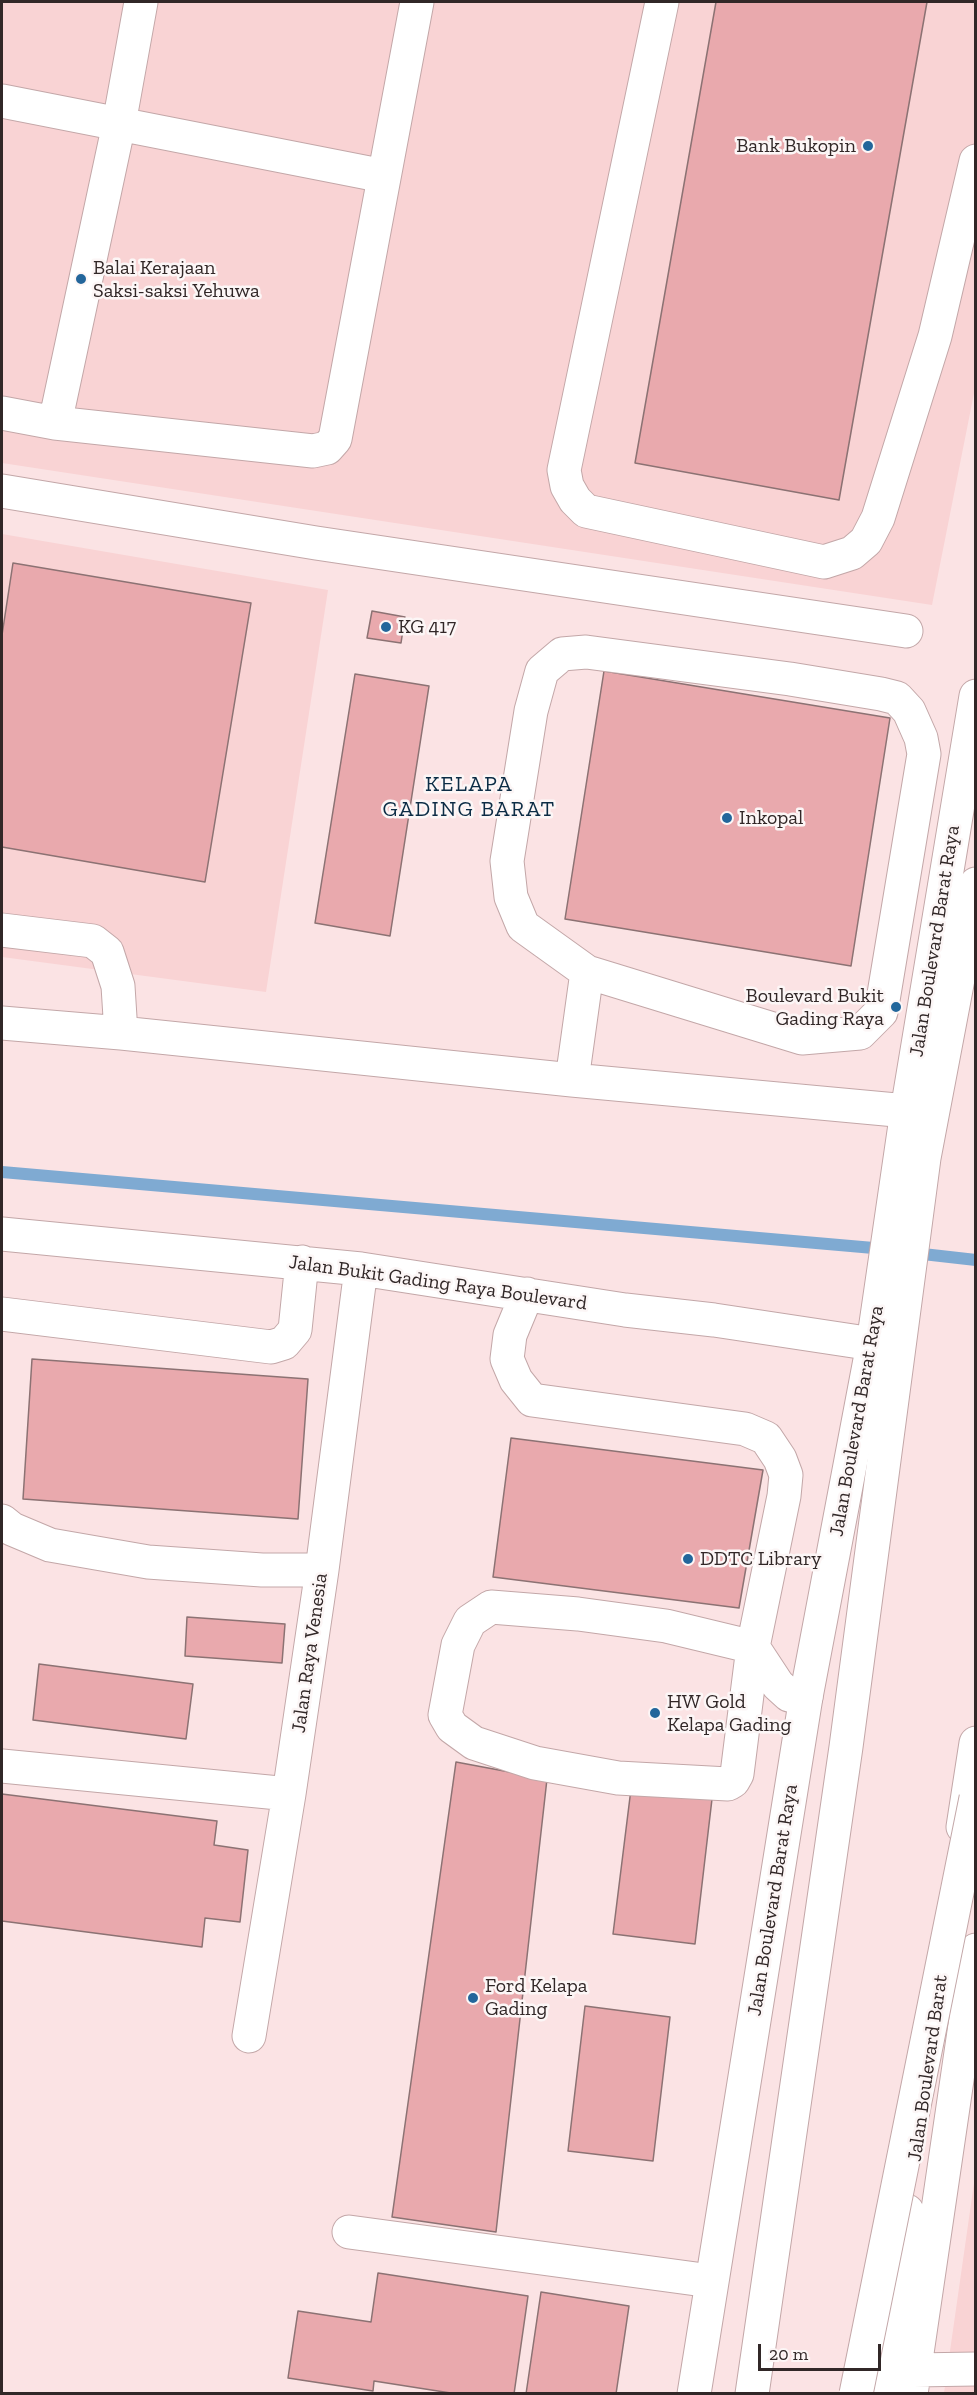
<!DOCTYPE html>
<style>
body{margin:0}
#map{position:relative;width:977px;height:2395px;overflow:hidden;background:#fbe3e4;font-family:"Zilla Slab",serif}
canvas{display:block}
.frame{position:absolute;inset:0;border:3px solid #312727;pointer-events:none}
.scale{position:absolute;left:758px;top:2344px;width:123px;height:27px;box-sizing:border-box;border:3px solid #312727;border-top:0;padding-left:8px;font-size:18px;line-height:21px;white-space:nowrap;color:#312727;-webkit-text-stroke:4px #fcf6f6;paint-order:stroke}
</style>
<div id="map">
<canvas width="977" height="2395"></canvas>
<div class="frame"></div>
<div class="scale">20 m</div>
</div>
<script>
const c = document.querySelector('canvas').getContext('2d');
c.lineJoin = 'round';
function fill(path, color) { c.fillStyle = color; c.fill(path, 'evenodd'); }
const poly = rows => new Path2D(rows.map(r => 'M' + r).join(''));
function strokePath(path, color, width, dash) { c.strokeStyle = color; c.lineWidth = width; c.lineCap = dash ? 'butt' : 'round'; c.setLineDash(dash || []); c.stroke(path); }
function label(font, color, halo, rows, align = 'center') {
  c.font = font + ' "Zilla Slab",serif'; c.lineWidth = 5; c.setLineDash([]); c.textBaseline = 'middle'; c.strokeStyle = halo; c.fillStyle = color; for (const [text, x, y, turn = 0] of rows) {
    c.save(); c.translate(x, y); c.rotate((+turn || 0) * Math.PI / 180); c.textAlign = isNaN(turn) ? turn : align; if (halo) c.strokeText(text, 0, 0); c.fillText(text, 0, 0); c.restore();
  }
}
fill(poly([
 [2,2,975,2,975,388,932,605,2,463],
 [2,534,328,590,266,992,2,957],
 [975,2176,975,2393,944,2393]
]), '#f9d3d4');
strokePath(poly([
 [2,1172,885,1249],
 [914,1253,976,1260]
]), '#7faad2', 12);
const building = poly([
 [716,2,927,2,839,500,635,463,716,2],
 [13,563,251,603,205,882,2,847,2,635,13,563],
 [372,611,405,617,401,643,367,638,372,611],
 [604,671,890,718,851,966,565,919,604,671],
 [355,674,429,686,390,936,315,923,355,674],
 [32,1359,308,1379,298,1519,23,1499,32,1359],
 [511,1438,763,1470,739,1608,493,1577,511,1438],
 [187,1617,285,1624,282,1663,185,1656,187,1617],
 [39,1664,193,1684,186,1739,33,1720,39,1664],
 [456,1762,547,1779,496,2232,392,2217,456,1762],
 [631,1789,712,1799,695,1944,613,1934,631,1789],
 [2,1794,217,1821,214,1845,248,1850,240,1922,205,1918,202,1947,2,1921,2,1794],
 [585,2006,670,2017,653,2161,568,2151,585,2006],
 [378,2273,528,2296,514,2394,457,2394,374,2381,373,2391,288,2378,298,2311,371,2322,378,2273],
 [541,2292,629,2306,616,2394,526,2394,541,2292]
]);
fill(building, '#e9a9ad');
strokePath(building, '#8c7273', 1.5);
const minor = poly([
 [662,2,564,470,567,486,575,500,586,511,824,562,852,553,866,541,878,518,935,336,976,161],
 [2,101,384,176],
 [2,413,55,423,313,451,327,448,335,439,417,2],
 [55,423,119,124,141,2],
 [2,491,316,543,906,631],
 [586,652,790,679,881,694,897,698,909,711,921,738,924,754,881,1012,860,1033,802,1038,587,972,523,926,511,897,507,861,531,711,542,671,562,654,586,652],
 [2,930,93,941,107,952,118,986,121,1033],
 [2,1023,121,1033,572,1080,907,1111],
 [572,1080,587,972],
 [2,1234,361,1269,625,1310,714,1320,873,1344],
 [527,1294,510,1335,507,1359,516,1380,532,1400,745,1429,766,1438,780,1459,786,1475,784,1496,753,1647,737,1774,733,1781,728,1784,618,1778,535,1763,474,1743,452,1727,445,1715,458,1645,470,1621,491,1607,578,1614,666,1626,753,1647,778,1685,789,1695,806,1697],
 [2,1314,271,1347,284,1343,295,1330,302,1262],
 [2,1521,12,1529,50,1545,148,1562,262,1570,322,1570],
 [2,1766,289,1794],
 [249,2036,289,1794,322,1570,361,1269],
 [349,2232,711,2281],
 [914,2370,976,2369],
 [911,2394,976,1950]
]);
const major = poly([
 [963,1827,976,1743],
 [694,2394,806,1697,873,1344,907,1111,976,696],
 [881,2394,907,2211]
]);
const highway = poly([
 [752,2394,846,1747,924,1158,976,884]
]);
strokePath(minor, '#c3a7a8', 35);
strokePath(major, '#c3a7a8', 35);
strokePath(highway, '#c3a7a8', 35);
strokePath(minor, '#fff', 33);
strokePath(major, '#fff', 33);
strokePath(highway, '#fff', 33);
const highwayBridge = poly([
 [856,2394,976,1798]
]);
strokePath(highwayBridge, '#c3a7a8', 35, []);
strokePath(highwayBridge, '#fff', 33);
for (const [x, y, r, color] of [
 [868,146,6,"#23669b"],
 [81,279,6,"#23669b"],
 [386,627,6,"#23669b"],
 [727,818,6,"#23669b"],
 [896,1007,6,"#23669b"],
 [688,1559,6,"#23669b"],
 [655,1713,6,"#23669b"],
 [473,1998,6,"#23669b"]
]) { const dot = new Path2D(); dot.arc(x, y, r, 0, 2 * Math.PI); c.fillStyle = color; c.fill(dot); strokePath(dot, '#fcf6f6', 2); }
label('20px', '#312727', '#fcf6f6', [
 ["Bank Bukopin",856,146,"right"],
 ["Balai Kerajaan",93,268],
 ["Saksi-saksi Yehuwa",93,291],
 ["KG 417",398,627],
 ["Inkopal",739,818],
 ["Boulevard Bukit",884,996,"right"],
 ["Gading Raya",884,1019,"right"],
 ["DDTC Library",700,1559],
 ["HW Gold",667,1702],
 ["Kelapa Gading",667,1725],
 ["Ford Kelapa",485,1986],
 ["Gading",485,2009]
], 'left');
label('20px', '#312727', '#fcf6f6', [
 ["Jalan Boulevard Barat Raya",935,941,-81],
 ["Jalan Bukit Gading Raya Boulevard",438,1283,8],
 ["Jalan Boulevard Barat Raya",857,1421,-80],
 ["Jalan Raya Venesia",310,1653,-82],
 ["Jalan Boulevard Barat Raya",773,1900,-81],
 ["Jalan Boulevard Barat",928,2068,-82]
]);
c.letterSpacing = '1.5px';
label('22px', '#0c2c45', '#fcf6f6', [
 ["KELAPA",469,785],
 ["GADING BARAT",469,810]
]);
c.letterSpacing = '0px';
</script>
